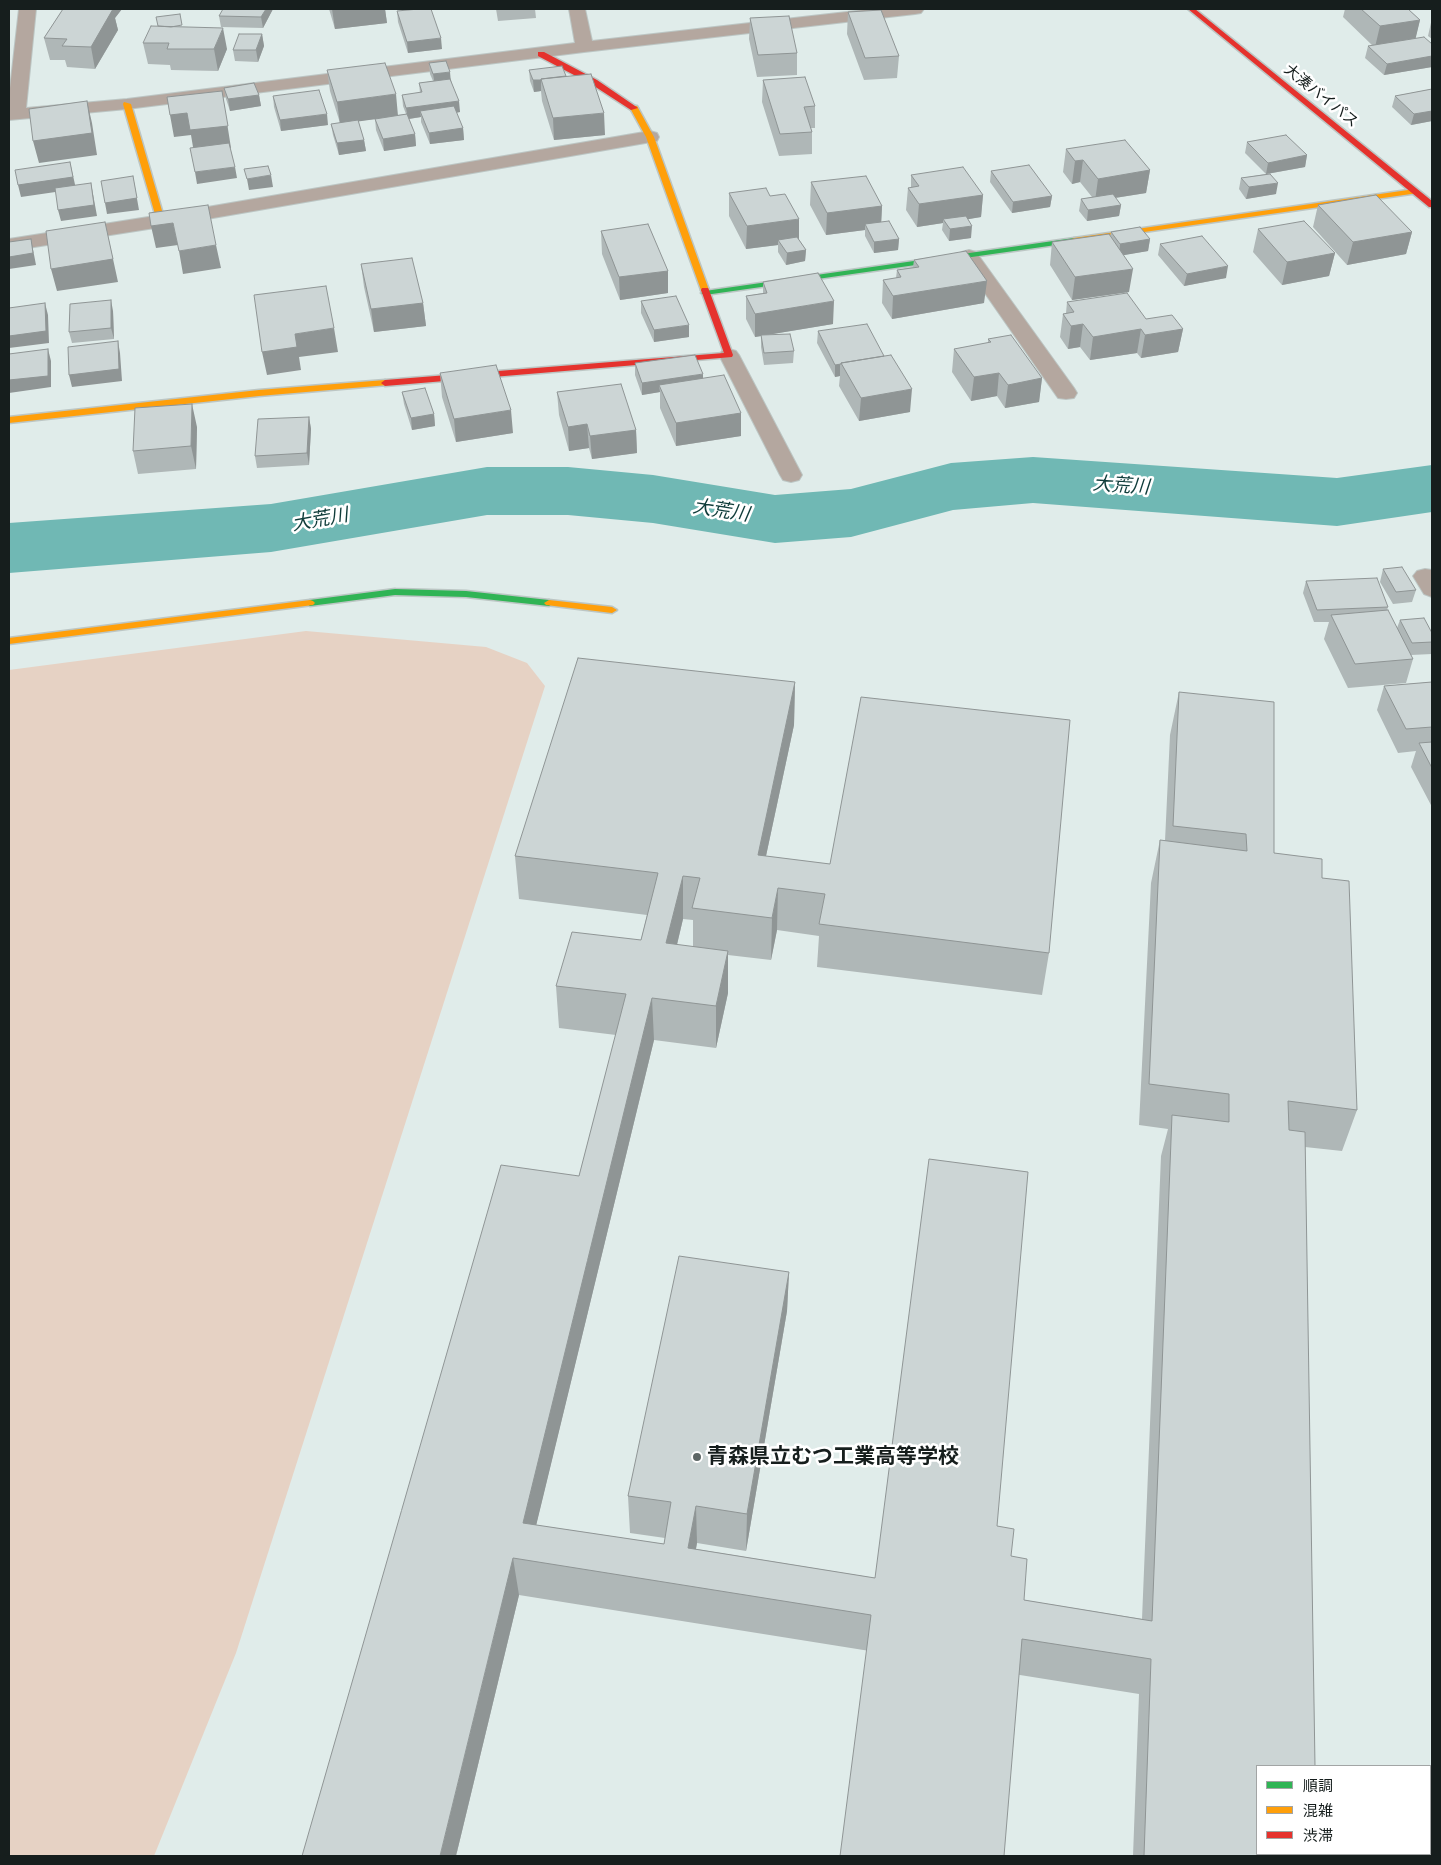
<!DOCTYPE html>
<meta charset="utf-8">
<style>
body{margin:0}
#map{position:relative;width:1441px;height:1865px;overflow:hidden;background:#e0ecea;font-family:"Zilla Slab","Noto Sans JP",serif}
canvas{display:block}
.frame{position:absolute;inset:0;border:10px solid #161e1d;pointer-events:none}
.legend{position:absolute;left:1256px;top:1765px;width:175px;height:90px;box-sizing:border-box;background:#fff;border:1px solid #a2a5a5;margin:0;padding:6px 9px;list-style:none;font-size:15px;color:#161e1d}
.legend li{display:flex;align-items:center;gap:10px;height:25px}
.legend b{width:25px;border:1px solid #a2a5a5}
</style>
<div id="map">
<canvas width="1441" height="1865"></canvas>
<div class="frame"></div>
<ul class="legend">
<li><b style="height:6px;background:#30b455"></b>順調</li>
<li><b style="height:6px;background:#ff9f0a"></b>混雑</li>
<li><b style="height:6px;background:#e5322d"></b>渋滞</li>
</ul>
</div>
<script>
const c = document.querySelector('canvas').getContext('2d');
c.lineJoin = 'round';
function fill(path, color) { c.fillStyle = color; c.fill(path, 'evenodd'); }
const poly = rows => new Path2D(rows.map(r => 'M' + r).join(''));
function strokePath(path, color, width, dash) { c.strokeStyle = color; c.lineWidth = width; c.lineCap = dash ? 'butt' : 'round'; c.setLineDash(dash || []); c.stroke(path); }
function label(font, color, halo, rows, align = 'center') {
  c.font = font + ' "Zilla Slab","Noto Sans JP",serif'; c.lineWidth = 5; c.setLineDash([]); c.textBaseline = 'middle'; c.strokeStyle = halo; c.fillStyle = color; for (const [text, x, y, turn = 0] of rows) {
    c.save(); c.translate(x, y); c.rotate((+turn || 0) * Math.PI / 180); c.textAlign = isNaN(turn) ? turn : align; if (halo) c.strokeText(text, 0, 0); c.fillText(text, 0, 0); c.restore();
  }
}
fill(poly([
 [306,631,486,647,527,663,545,686,236,1653,154,1856,9,1856,9,670]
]), '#e6d2c4');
fill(poly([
 [1033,457,1337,478,1432,465,1432,512,1337,526,1033,503,953,510,851,537,775,543,653,523,568,515,487,515,271,552,9,573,9,523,271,504,487,467,568,467,653,475,775,495,851,489,951,463,1033,457]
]), '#70b8b4');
const street = poly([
 [19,9,36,9,26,108,127,99,575,43,569,9,585,9,592,41,873,9,924,9,921,13,915,14,584,52,127,109,9,120,9,97,19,9],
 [650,131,657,133,659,137,657,141,161,227,9,251,9,239,161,215,650,131],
 [969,250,976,252,1074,388,1077,393,1074,398,1066,399,1058,398,959,256,962,252,969,250],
 [729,349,736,351,739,355,802,475,799,480,791,482,783,480,780,475,719,355,722,351,729,349],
 [1425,569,1432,570,1432,597,1424,594,1413,576,1417,571,1425,569]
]);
const fast = poly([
 [1074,238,1077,238,1077,242,705,295,701,293,705,291,1074,238],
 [395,589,466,591,549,600,554,603,549,606,466,597,395,595,310,606,305,603,310,600,395,589]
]);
const slow = poly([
 [124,102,131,104,165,221,164,223,157,221,123,104,124,102],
 [631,106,637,106,654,137,709,290,708,292,702,292,701,290,646,137,630,108,631,106],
 [1415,189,1419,191,1418,193,1074,242,1070,240,1074,238,1415,189],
 [385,380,389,383,388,385,259,396,9,423,9,417,259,390,385,380],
 [310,600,313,601,315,603,313,605,9,644,9,638,310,600],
 [549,600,612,607,617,610,612,613,546,605,544,603,549,600]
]);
const jam = poly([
 [1188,9,1195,9,1432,201,1432,207,1429,207,1188,9],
 [538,52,544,52,597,80,638,108,631,110,591,84,538,56,538,52],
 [702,288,708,288,709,290,733,355,732,357,385,386,381,383,385,380,724,353,701,290,702,288]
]);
strokePath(street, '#bcc6c4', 2);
strokePath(fast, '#bcc6c4', 3);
strokePath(slow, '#bcc6c4', 3);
strokePath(jam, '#bcc6c4', 3);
fill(street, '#b4a79f');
fill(fast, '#30b455');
fill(slow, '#ff9f0a');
fill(jam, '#e5322d');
fill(poly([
 [63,9,122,9,115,18,118,30,95,69,67,67,65,60,50,60,44,38],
 [273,9,263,28,221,27,219,16],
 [329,9,385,9,387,23,335,29],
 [496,9,535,9,536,18,498,21],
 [1345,9,1408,9,1420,20,1415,39,1432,44,1432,67,1384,75,1365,58,1368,46,1373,46,1343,17],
 [397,11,442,49,408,53,398,22],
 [848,12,899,56,897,78,864,80,847,34],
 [750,18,797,53,797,75,757,77,749,39],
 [1432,18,1432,39,1428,36],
 [183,27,227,49,218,71,171,70,170,65,148,64,143,43],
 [262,34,264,46,258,62,235,61,233,50],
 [429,63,451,80,460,112,456,113,463,128,464,140,430,144,421,122,421,117,409,119,415,134,416,146,384,151,376,130,375,119,358,121,364,140,366,151,339,155,333,135,331,124,340,123,330,91,327,70,398,115,406,114,403,106,402,95,420,93,419,83,433,81,430,74],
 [529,70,566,76,605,135,554,140,542,101,541,91,534,92,530,81],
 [763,80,815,106,815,128,811,128,812,132,812,154,779,156,762,102],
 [224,88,259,95,261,106,230,111,226,99],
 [1432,89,1432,121,1411,125,1392,107,1395,96],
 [273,96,328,125,281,131,274,107],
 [1247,142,1307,155,1305,167,1267,174,1276,194,1246,199,1239,189,1241,178,1266,174,1245,153],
 [1066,149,1150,170,1146,193,1115,198,1121,205,1119,216,1087,221,1079,211,1081,199,1092,197,1080,182,1072,184,1063,172],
 [991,171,1052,196,1050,207,1012,213,990,182],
 [911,175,983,195,981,217,968,219,971,238,949,241,942,230,943,223,917,227,906,210,908,188,911,187],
 [811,182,882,206,881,222,899,239,898,250,874,253,865,236,865,230,826,235,810,205],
 [729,193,770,196,806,250,805,261,786,265,778,252,778,245,746,249,729,216],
 [1318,205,1412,232,1406,254,1347,265,1313,227],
 [1258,229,1335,253,1329,276,1282,285,1253,252],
 [601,231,668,271,668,293,620,300,602,254],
 [1111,232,1150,239,1148,251,1123,255,1129,292,1072,300,1050,265,1052,242,1110,236],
 [1160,244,1226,278,1184,286,1158,255],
 [914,260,984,303,892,319,882,303,883,280,896,278,897,270,913,267],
 [361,264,423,303,426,326,374,332,364,287],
 [763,282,833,324,766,335,794,351,793,363,764,365,761,347,761,336,755,337,746,319,746,296,763,293],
 [641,301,689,337,654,342,641,313],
 [1067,302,1146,319,1183,329,1178,352,1141,358,1137,353,1090,360,1080,347,1068,349,1060,337,1063,314,1066,313],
 [113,311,114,339,72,343,69,332],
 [818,331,884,356,910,412,859,421,839,386,840,376,835,377,817,343],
 [988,339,1042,378,1039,402,1005,408,997,396,971,401,952,372,954,349,988,343],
 [635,363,703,378,741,413,741,436,676,446,660,408,660,392,642,395,635,375],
 [440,373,513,433,456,442,442,397],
 [402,392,434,414,435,426,412,430,404,404],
 [557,392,636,430,637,453,592,459,589,448,569,451,559,415],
 [309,417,311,429,309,465,257,468,255,456],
 [197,427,196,469,138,474,133,451],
 [1383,569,1416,590,1412,602,1393,604,1380,582],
 [1306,581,1388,607,1387,610,1397,628,1400,620,1432,633,1432,654,1411,655,1413,659,1406,683,1348,688,1324,639,1329,622,1314,622,1303,593],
 [795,682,794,725,766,856,1049,953,1042,995,817,967,819,936,777,930,771,960,728,955,728,993,716,1048,654,1040,536,1525,664,1544,665,1538,630,1533,628,1496,789,1272,787,1311,746,1551,697,1543,696,1549,875,1578,997,1526,1011,1556,1024,1600,1142,1619,1161,1156,1168,1129,1139,1125,1151,883,1160,840,1165,841,1170,735,1179,692,1274,853,1322,878,1357,1110,1342,1151,1305,1147,1316,1856,1133,1856,1139,1694,519,1595,456,1856,579,1176,616,1035,559,1028,556,986,641,940,647,915,519,899,515,856],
 [683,919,693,920,693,947,677,945],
 [1432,682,1432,807,1411,767,1416,751,1398,753,1377,710,1384,686]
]), '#afb7b7');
fill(poly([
 [111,9,122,9,115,18,118,30,95,69,91,47],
 [266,9,273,9,263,28,261,17],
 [332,9,385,9,387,23,335,29],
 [1420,20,1415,41,1375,47,1380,26],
 [223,28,227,49,218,71,214,49],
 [262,34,264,46,258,62,256,50],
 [441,38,442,49,408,53,407,42],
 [1432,56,1432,67,1384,75,1387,64],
 [450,72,451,83,435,85,433,74],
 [533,80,541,80,541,91,534,92],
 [222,91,231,148,194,153,191,135,174,137,170,115],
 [396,94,398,116,340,124,337,102],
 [259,95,261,106,230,111,228,99],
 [87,101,92,123,97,155,39,163,33,141],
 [459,101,460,112,423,117,420,111,421,117,408,119,406,108],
 [1432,111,1432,121,1411,125,1414,114],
 [604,113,605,135,554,140,553,118],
 [327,114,328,125,281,131,280,120],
 [463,128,464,140,430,144,429,133],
 [415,134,416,146,384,151,383,139],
 [364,140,366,151,339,155,337,143],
 [1307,155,1305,167,1266,174,1268,163],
 [1083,160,1080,182,1072,184,1075,161],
 [70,162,76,189,21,197,18,185],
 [235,167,237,178,197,184,195,172],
 [1150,170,1146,193,1095,201,1098,179],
 [271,175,273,187,249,190,247,179],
 [133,176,139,210,107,214,105,203],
 [91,183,97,216,61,221,58,210],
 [1278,183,1276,194,1246,199,1249,187],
 [983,195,981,217,946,223,943,219,943,223,917,227,919,204],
 [1052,196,1050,207,1012,213,1013,202],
 [1121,205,1119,216,1087,221,1088,210],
 [882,206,881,228,865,224,865,230,826,235,827,213],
 [799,219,799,242,778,240,778,245,746,249,747,226],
 [105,222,118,282,57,291,51,269],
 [173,223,178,245,156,248,151,226],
 [972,226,971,238,949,241,950,229],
 [1412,232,1406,254,1347,265,1353,242],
 [31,239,36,265,9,269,9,257],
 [899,239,898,250,874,253,874,242],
 [1150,239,1148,251,1119,256,1120,244],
 [216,245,221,268,183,274,179,251],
 [806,250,805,261,786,265,787,253],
 [1335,253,1329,276,1282,285,1287,262],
 [1228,266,1226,278,1184,286,1187,274],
 [1133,269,1129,292,1072,300,1075,277],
 [668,271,668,293,620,300,619,277],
 [987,281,984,303,892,319,893,296],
 [111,300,113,311,114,339,111,328],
 [834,301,833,324,755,337,755,314],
 [45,303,48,315,49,343,9,348,9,336],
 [423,303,426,326,374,332,371,309],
 [1083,324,1080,347,1068,349,1071,326],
 [689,325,689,337,654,342,654,330],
 [334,328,338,352,299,357,301,370,267,375,262,352,295,334],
 [1141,329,1137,353,1090,360,1093,337],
 [1183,329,1178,352,1141,358,1145,335],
 [118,341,120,353,122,381,72,387,69,375],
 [48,349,51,361,51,387,9,393,9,380],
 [840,364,840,376,835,377,835,365],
 [999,373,997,396,971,401,974,377],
 [703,374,703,386,659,385,660,392,642,395,642,383],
 [1042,378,1039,402,1005,408,1008,385],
 [912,389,910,412,859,421,861,398],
 [192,404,197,427,196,469,191,446],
 [511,410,513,433,456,442,454,419],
 [741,413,741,436,676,446,676,423],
 [434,414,435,426,412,430,411,418],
 [309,417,311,429,309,465,307,453],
 [587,424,589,448,569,451,568,427],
 [636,430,637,453,592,459,590,436],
 [795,682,794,725,757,898,758,855],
 [683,876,683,919,667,986,666,943],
 [778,888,777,930,771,960,772,918],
 [728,951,728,993,716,1048,716,1006],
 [652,998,654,1040,528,1559,523,1523],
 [789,1272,787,1311,746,1551,747,1514],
 [696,1506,697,1543,689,1584,688,1548],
 [513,1558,519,1595,456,1856,440,1856]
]), '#8f9595');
const building = poly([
 [63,9,113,9,91,47,62,46,67,39,44,38,63,9],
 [223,9,266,9,261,17,219,16,223,9],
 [419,9,431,9,441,38,407,42,397,11,419,9],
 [1361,9,1408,9,1420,20,1380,26,1361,9],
 [881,10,899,56,865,58,848,12,881,10],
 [180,14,182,25,171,27,158,26,156,17,180,14],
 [789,16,797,53,758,55,750,18,789,16],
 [151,26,223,28,214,49,167,49,169,43,143,43,151,26],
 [239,34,262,34,256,50,233,50,239,34],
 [1424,37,1432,44,1432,56,1387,64,1368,46,1424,37],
 [446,61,450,72,433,74,429,63,446,61],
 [385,63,396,94,337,102,327,70,385,63],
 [562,66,566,76,541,79,541,80,533,80,529,70,562,66],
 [591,74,604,113,553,118,541,79,591,74],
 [805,77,815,106,804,107,812,132,780,134,763,80,805,77],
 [450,79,459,101,406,108,402,95,422,92,419,83,450,79],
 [254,83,259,95,228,99,224,88,254,83],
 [1432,89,1432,111,1414,114,1395,96,1432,89],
 [319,90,327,114,280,120,273,96,319,90],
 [222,91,228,126,190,130,187,113,170,115,167,97,222,91],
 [87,101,92,133,33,141,29,109,87,101],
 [454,106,463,128,429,133,420,111,454,106],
 [407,114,415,134,383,139,375,119,407,114],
 [358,120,364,140,337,143,331,124,358,120],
 [1286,135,1307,155,1268,163,1247,142,1286,135],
 [1125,140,1150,170,1098,179,1083,160,1075,161,1066,149,1125,140],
 [229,143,235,167,195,172,190,148,229,143],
 [70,162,73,177,18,185,15,170,70,162],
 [1029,165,1052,196,1013,202,991,171,1029,165],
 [268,166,271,175,247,179,244,169,268,166],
 [963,167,983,195,919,204,908,188,919,186,911,175,963,167],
 [1270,174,1278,183,1249,187,1241,178,1270,174],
 [133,176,137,198,105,203,101,181,133,176],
 [866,176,882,206,827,213,811,182,866,176],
 [91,183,94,205,58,210,55,188,91,183],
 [766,188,770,196,785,194,799,219,747,226,729,193,766,188],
 [1113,194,1121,205,1088,210,1081,199,1113,194],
 [1376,195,1412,232,1353,242,1318,205,1376,195],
 [208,205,216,245,179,251,173,223,151,226,149,213,208,205],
 [966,216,972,226,950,229,943,219,966,216],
 [889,221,899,239,874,242,865,224,889,221],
 [1304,221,1335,253,1287,262,1258,229,1304,221],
 [105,222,113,259,51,269,46,231,105,222],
 [648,224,668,271,619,277,601,231,648,224],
 [1140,227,1150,239,1120,244,1111,232,1140,227],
 [1109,234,1133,269,1075,277,1052,242,1109,234],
 [1202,236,1228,266,1187,274,1160,244,1202,236],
 [797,237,806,250,787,253,778,240,797,237],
 [31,239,33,253,9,257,9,242,31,239],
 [966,251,987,281,893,296,883,280,901,277,897,270,919,267,914,260,966,251],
 [412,258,423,303,371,309,361,264,412,258],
 [818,273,834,301,755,314,746,296,767,293,763,282,818,273],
 [326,286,334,328,295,334,297,347,262,352,254,295,326,286],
 [1127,293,1146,319,1172,315,1183,329,1145,335,1141,329,1093,337,1083,324,1071,326,1063,314,1074,312,1067,302,1127,293],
 [676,296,689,325,654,330,641,301,676,296],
 [111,300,111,328,69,332,70,304,111,300],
 [45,303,46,331,9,336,9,308,45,303],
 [867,324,884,356,841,363,841,364,835,365,818,331,867,324],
 [790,334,794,351,764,353,761,335,790,334],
 [1011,335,1042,378,1008,385,999,373,974,377,954,349,991,342,988,339,1011,335],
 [118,341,119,369,69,375,68,347,118,341],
 [48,349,48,376,9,380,9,354,48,349],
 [695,355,703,374,642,383,635,363,695,355],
 [891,355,912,389,861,398,841,363,891,355],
 [496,365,511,410,454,419,440,373,496,365],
 [724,375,741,413,676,423,659,385,724,375],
 [621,384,636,430,590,436,587,424,568,427,557,392,621,384],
 [425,388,434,414,411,418,402,392,425,388],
 [192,404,191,446,133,451,135,408,192,404],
 [309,417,307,453,255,456,258,419,309,417],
 [1402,567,1416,590,1396,592,1383,569,1402,567],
 [1377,578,1388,607,1317,610,1306,581,1377,578],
 [1388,610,1413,659,1355,664,1331,615,1388,610],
 [1424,618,1432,633,1432,642,1412,643,1400,620,1424,618],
 [578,658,795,682,758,855,830,864,861,697,1070,720,1049,953,819,924,825,894,778,888,772,918,692,908,700,878,683,876,666,943,728,951,716,1006,652,998,523,1523,664,1544,671,1502,628,1496,679,1256,789,1272,747,1514,696,1506,688,1548,875,1578,929,1159,1028,1172,997,1526,1014,1529,1011,1556,1027,1559,1024,1600,1152,1621,1172,1115,1229,1122,1229,1094,1149,1084,1160,840,1247,851,1246,834,1173,826,1179,692,1274,702,1274,853,1322,859,1322,878,1349,881,1357,1110,1288,1101,1289,1130,1305,1132,1315,1766,1257,1766,1257,1854,1316,1854,1316,1856,1144,1856,1151,1659,1022,1639,1004,1856,840,1856,871,1615,513,1558,440,1856,302,1856,501,1165,579,1176,626,994,556,986,572,932,641,940,658,873,515,856,578,658],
 [1432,682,1432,727,1406,729,1384,686,1432,682],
 [1432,742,1432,768,1419,743,1432,742]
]);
fill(building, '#ccd5d5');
strokePath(building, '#8f9595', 1);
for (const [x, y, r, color] of [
 [697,1457,5,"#5d6665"]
]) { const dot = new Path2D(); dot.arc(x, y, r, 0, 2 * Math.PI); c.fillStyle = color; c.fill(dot); strokePath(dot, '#fff', 2); }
label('15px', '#161e1d', '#fff', [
 ["大湊バイパス",1321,96,39]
]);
label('italic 19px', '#0f3c3a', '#fff', [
 ["大荒川",1121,486,4],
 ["大荒川",721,511,9],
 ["大荒川",320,520,-10]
]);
label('bold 21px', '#161e1d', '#fff', [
 ["青森県立むつ工業高等学校",707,1457]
], 'left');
</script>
